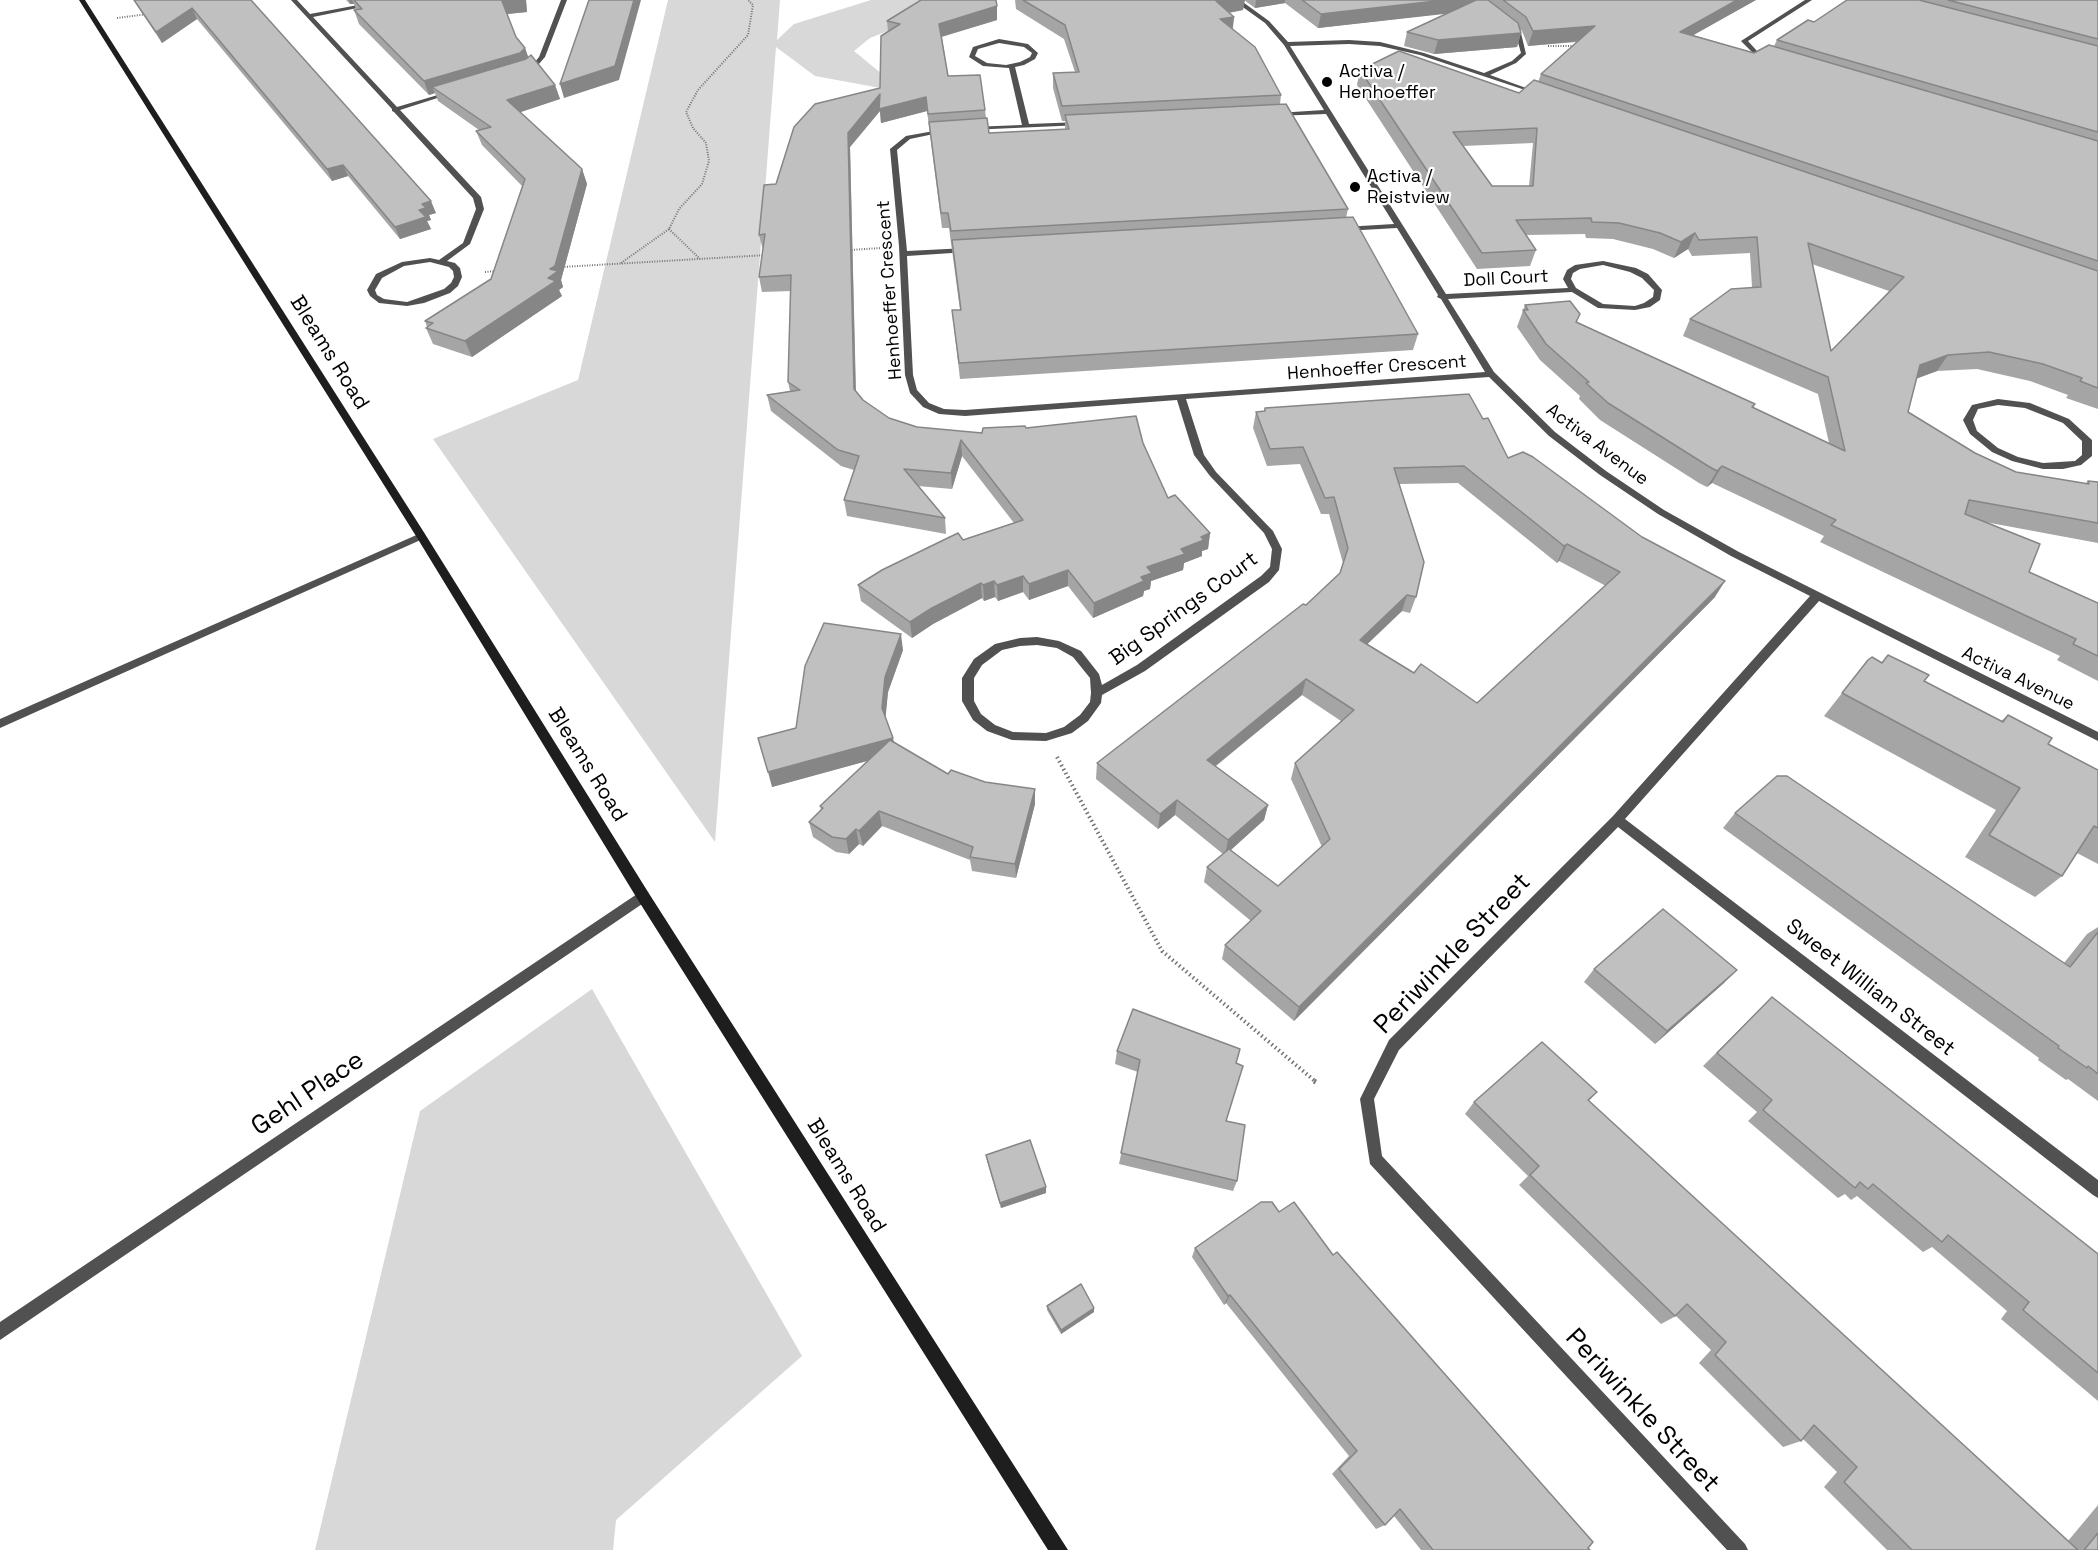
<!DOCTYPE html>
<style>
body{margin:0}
canvas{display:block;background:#fff}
</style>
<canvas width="2098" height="1550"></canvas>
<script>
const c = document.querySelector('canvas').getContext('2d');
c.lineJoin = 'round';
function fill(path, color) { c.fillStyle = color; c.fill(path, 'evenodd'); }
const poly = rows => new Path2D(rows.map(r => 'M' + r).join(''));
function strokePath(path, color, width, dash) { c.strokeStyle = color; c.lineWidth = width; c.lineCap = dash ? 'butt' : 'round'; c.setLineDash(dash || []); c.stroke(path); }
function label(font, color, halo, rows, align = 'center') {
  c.font = font + ' "Space Grotesk",sans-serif'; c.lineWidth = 4.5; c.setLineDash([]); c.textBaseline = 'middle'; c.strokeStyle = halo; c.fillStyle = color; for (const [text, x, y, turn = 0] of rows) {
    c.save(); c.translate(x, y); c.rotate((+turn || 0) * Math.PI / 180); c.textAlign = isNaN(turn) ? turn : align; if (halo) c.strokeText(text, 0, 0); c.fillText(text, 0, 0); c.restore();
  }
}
fill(poly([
 [668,0,780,0,777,40,794,24,871,0,975,0,953,5,870,38,854,51,888,79,886,89,815,76,776,47,715,842,433,439,578,380],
 [592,989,802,1356,616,1520,613,1550,315,1550,420,1111]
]), '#d8d8d8');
strokePath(poly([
 [117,18,148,14],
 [1548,46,1574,46],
 [669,229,700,259],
 [849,250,881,248],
 [621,263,669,229,679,209,702,184,709,161,706,143,693,128,686,112,698,90,748,35,753,5,748,0],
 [562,267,767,255],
 [485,272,498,271]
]), '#737373', 2, [1, 1.5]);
strokePath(poly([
 [1057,757,1162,951,1316,1082]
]), '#737373', 4, [1.5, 3]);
strokePath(poly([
 [1314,1081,1316,1082]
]), '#737373', 5, [2, 4]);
fill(poly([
 [421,533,425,534,425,538,0,728,0,719,421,533]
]), '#515151');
fill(poly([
 [291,0,297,0,310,14,385,0,397,0,313,17,397,107,448,92,453,93,400,110,481,197,484,209,470,244,447,261,455,263,460,268,462,277,458,286,450,293,424,303,407,306,379,303,370,296,367,290,376,274,402,262,430,258,439,260,463,243,476,209,473,198,394,112,392,111,392,109,291,0],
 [430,262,449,267,453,271,454,277,451,283,444,289,407,302,384,299,377,295,375,290,382,278,404,266,430,262],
 [561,0,567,0,545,57,538,65,526,72,522,72,522,70,534,63,539,57,561,0],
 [1233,0,1240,0,1269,21,1288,42,1349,40,1380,42,1424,53,1484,73,1512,61,1521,53,1516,35,1506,27,1506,25,1510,25,1521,33,1526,54,1516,63,1490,75,1540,93,1540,95,1420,55,1380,46,1349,44,1290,46,1446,294,1568,288,1563,279,1567,270,1575,265,1603,261,1636,268,1648,274,1662,290,1660,300,1650,307,1635,310,1598,308,1572,292,1448,299,1494,372,1555,432,1606,471,1664,510,1739,552,2098,732,2098,741,1819,601,1625,819,2098,1180,2098,1198,2093,1195,1618,827,1399,1050,1374,1099,1382,1156,1745,1544,1748,1550,1727,1550,1370,1164,1360,1099,1389,1040,1613,816,1810,596,1731,556,1658,514,1600,475,1549,436,1489,377,1186,399,1204,455,1216,472,1273,531,1282,549,1279,570,1269,582,1145,671,1102,695,1101,703,1088,721,1072,733,1046,741,1012,740,987,731,973,720,962,701,962,678,974,659,995,644,1020,638,1037,637,1059,641,1081,651,1099,674,1102,685,1137,665,1261,576,1270,567,1272,549,1264,533,1210,476,1194,455,1177,400,965,416,939,414,923,407,910,393,905,375,899,246,890,149,906,136,945,129,948,131,910,139,897,150,907,251,967,248,971,250,967,252,907,256,913,375,917,390,929,403,944,409,965,410,1485,372,1441,299,1437,297,1438,295,1397,228,1344,231,1340,229,1344,227,1394,224,1326,114,1275,116,1275,114,1277,113,1324,110,1284,45,1265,23,1233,0],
 [1603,265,1630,272,1642,278,1654,290,1653,297,1644,303,1635,306,1603,304,1576,288,1571,279,1573,273,1580,269,1603,265],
 [1037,645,1057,648,1073,657,1090,678,1091,693,1090,702,1080,715,1064,727,1046,733,1013,732,995,725,981,714,974,701,974,678,982,665,1002,650,1020,646,1037,645],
 [1805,0,1812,0,1748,41,1757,51,1771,57,1771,59,1753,53,1741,41,1805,0],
 [999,39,1028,44,1038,53,1035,59,1024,65,1015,67,1029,124,1080,122,1083,124,1082,125,969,130,969,128,971,127,1022,125,1009,68,983,66,969,57,973,47,999,39],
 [999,43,1024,47,1032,53,1030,57,1020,62,1006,65,987,63,975,56,978,49,999,43],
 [1998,399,2030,403,2069,419,2092,440,2092,456,2081,465,2063,469,2043,469,2012,461,1992,452,1970,434,1963,420,1972,405,1998,399],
 [1998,405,2025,408,2063,423,2082,441,2082,455,2075,461,2043,463,2018,457,1998,448,1977,431,1973,420,1978,409,1998,405],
 [643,890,648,892,649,896,648,900,0,1340,0,1322,643,890]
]), '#515151');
fill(poly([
 [79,0,85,0,425,534,648,892,1068,1550,1048,1550,638,900,416,536,79,0]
]), '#1e1e1e');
fill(poly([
 [134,0,251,0,436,213,429,215,431,220,427,221,431,229,400,239,348,176,332,181,197,19,162,43,140,10],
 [346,0,526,0,527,12,507,14,516,37,525,48,528,57,555,85,560,99,520,112,582,169,587,184,561,280,563,287,559,290,562,296,472,357,433,344,426,328,427,327,425,321,491,279,523,187,482,145,476,131,479,130,438,101,435,93,429,95,359,24,354,10,356,10,354,4,350,4],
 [1015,0,1756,0,1693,35,1754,53,1774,46,1777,40,1814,22,1847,0,2098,0,2098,409,2066,398,2068,395,2030,381,1977,369,1937,371,1916,379,1908,412,1975,453,2016,472,2085,484,2088,481,2098,482,2098,543,1985,522,2029,572,2098,603,2098,681,2057,660,2060,656,1820,542,1824,536,1712,483,1707,487,1699,483,1600,420,1579,399,1580,396,1540,360,1517,327,1525,305,1580,314,1577,322,1755,404,1753,408,1829,443,1818,394,1683,336,1690,319,1752,287,1750,253,1692,256,1688,249,1674,258,1653,249,1613,239,1586,238,1585,234,1526,235,1536,250,1530,266,1477,269,1357,85,1360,70,1519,93,1538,82,1541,74,1577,42,1528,46,1522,31,1520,29,1521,33,1517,47,1434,54,1404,46,1407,32,1447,13,1318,28,1285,3,1255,8,1244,0,1243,10,1229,13,1234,17,1233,29,1281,95,1280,104,1348,209,1346,218,1418,334,1413,350,960,379,952,310,960,310,949,228,942,228,927,111,881,123,880,111,850,147,856,391,863,400,889,418,917,427,982,433,1026,428,1143,443,1168,498,1210,533,1208,549,1202,551,1202,556,1184,563,1183,570,1151,581,1150,589,1144,591,1143,596,1093,618,1068,586,1029,600,1023,592,998,601,995,597,984,601,982,598,933,624,912,638,861,601,858,585,963,540,1014,523,962,456,952,489,918,486,945,518,946,534,847,516,844,500,854,470,841,466,771,411,767,395,790,391,788,382,791,291,762,292,759,277,763,250,759,235,776,184,880,88,888,32,887,21,997,20,942,37,948,76,985,110,986,118,989,133,1065,129,1065,121,1062,121,1053,88,1053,73,1075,72,1064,39,1016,9],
 [1533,143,1529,186,1492,186,1463,146],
 [1812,264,1889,291,1831,351],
 [1265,408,1483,419,1508,458,1715,597,1294,1021,1222,959,1225,945,1251,921,1204,882,1207,867,1223,854,1175,815,1158,829,1096,779,1097,763,1306,605,1340,573,1343,563,1329,514,1321,514,1300,464,1267,466,1253,428,1256,412,1264,411],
 [1458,483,1557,563,1559,561,1606,586,1477,703,1414,673,1367,644,1402,611,1410,613,1416,597,1399,484],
 [1302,695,1341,721,1295,763,1291,779,1322,847,1278,886,1231,850,1264,820,1268,805,1216,766],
 [903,650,888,692,885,717,894,742,948,774,1035,804,1016,878,972,871,970,860,882,826,863,846,859,844,849,854,836,852,813,837,809,822,821,810,820,806,867,761,772,787,796,728],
 [1888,655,1924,681,2001,721,2008,715,2048,744,2098,770,2098,864,2077,853,2062,876,2035,897,1965,857,1996,810,1824,716,1868,660,1882,662],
 [1735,813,2064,963,2087,934,2098,927,2098,1101,2068,1079,2066,1080,2038,1060,2039,1058,1723,828],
 [1594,969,1724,983,1655,1044,1584,982],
 [1772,997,2098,1254,2098,1401,2001,1319,2007,1311,1932,1247,1923,1252,1857,1196,1851,1200,1845,1194,1838,1198,1748,1121,1757,1112,1703,1066],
 [1117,1051,1236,1063,1226,1121,1237,1181,1233,1191,1119,1164,1138,1072,1115,1064],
 [1597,1092,1589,1101,2068,1541,2098,1505,2098,1550,1887,1550,1824,1487,1837,1472,1803,1439,1801,1441,1783,1447,1699,1363,1711,1350,1676,1316,1661,1324,1519,1185,1528,1176,1465,1114,1474,1102],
 [986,1155,1046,1187,1046,1193,1001,1208,987,1161],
 [1279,1212,1333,1255,1590,1550,1421,1550,1394,1516,1385,1525,1376,1529,1332,1474,1349,1456,1226,1303,1224,1305,1192,1257,1195,1248],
 [1047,1306,1094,1312,1061,1334,1047,1310]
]), '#a5a5a5');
fill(poly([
 [349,0,352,0,354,4,350,4],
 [509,0,526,0,527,12,507,14,502,1],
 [634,0,641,0,619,80,564,98,560,84],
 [1224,0,1245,0,1243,10,1215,15,1216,1],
 [1256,0,1285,0,1285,3,1255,8],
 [1445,0,1482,0,1480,10,1318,28,1321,14],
 [1737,0,1756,0,1674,46,1680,32],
 [997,6,997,20,940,37,939,24],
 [192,8,197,19,162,43,156,32],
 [1234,17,1232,31,1220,19],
 [1595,26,1590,40,1528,46,1533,31],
 [1521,33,1517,47,1434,54,1438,40],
 [525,48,530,62,432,87,435,93,429,95,424,81],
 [555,85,560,99,512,115,507,100],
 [880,94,926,97,927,111,881,123,880,111,850,147,856,405,854,389,848,133],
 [343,165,348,176,332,181,327,169],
 [582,169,587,184,561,280,563,287,559,290,562,296,472,357,465,341,548,278],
 [431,201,436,213,429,215,431,220,427,221,431,229,400,239,395,227,419,210,422,204],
 [1695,233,1688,249,1674,258,1681,242],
 [1948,355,1937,371,1909,381,1920,365],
 [961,440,962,456,952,489,951,473],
 [1722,466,1712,483,1707,487,1717,471],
 [1210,533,1208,549,1202,551,1202,556,1184,563,1183,570,1151,581,1150,589,1144,591,1143,596,1093,618,1094,603,1141,577,1147,567,1201,537],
 [1567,544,1559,561,1557,563,1564,546],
 [1068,570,1068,586,1029,600,1029,584],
 [1023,576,1023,592,998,601,997,585],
 [994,581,995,597,984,601,983,585],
 [1725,581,1715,597,1294,1021,1299,1007],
 [981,583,982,598,933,624,912,638,910,622,932,608],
 [1407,595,1402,611,1355,656,1360,640],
 [901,634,903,650,888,692,885,724,882,708,885,677],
 [1306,679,1302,695,1204,775,1207,760],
 [893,738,896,753,772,787,768,772],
 [1035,789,1035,804,1016,878,1015,864],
 [1177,800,1175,815,1158,829,1160,814],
 [1268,805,1264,820,1225,855,1228,840],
 [879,811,882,826,863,846,859,831],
 [856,829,859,844,849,854,846,839],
 [1737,970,1724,983,1655,1044,1667,1031],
 [1046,1187,1046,1193,1001,1208,1000,1203],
 [1230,1295,1226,1303,1224,1305,1228,1296],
 [1094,1308,1094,1312,1061,1334,1061,1330]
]), '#868686');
const building = poly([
 [134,0,251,0,431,201,422,204,426,208,419,210,426,217,395,227,343,165,327,169,192,8,156,32,134,0],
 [354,0,509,0,502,1,516,37,525,48,520,53,424,81,354,10,362,9,354,0],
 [589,0,634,0,615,66,560,84,589,0],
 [921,0,996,0,997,6,939,24,948,76,980,75,985,110,928,114,926,97,879,109,880,94,848,133,854,389,863,400,889,418,917,427,982,433,983,428,1025,426,1026,428,1136,416,1143,443,1168,498,1175,495,1210,533,1201,537,1204,540,1181,549,1185,554,1147,567,1152,573,1141,577,1144,581,1094,603,1068,570,1029,584,1023,576,997,585,994,581,983,585,981,583,932,608,910,622,858,585,882,570,958,533,963,540,1023,520,961,440,951,473,904,469,945,518,844,500,859,456,838,450,767,395,800,390,788,382,791,275,759,277,765,234,759,235,764,185,776,184,794,127,815,104,880,88,881,36,900,24,887,21,921,0],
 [1023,0,1224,0,1216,1,1234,17,1220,19,1255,47,1281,95,1062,106,1053,73,1079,72,1065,25,1023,0],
 [1302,0,1445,0,1321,14,1302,0],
 [1476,0,1488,0,1518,23,1521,33,1438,40,1407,32,1476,0],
 [1503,0,1737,0,1680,32,1754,53,1769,45,2098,141,2098,261,1541,74,1595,26,1533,31,1526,17,1503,0],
 [1847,0,1919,0,2098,46,2098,132,1777,40,1808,20,1814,22,1847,0],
 [1948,0,2098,0,2098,39,1948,0],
 [1399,51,1519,93,1534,80,2098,271,2098,388,2080,381,2082,378,2043,364,1989,352,1948,355,1920,365,1908,412,1975,453,2016,472,2089,484,2088,481,2098,482,2098,523,1969,500,1965,514,2040,544,2029,572,2098,603,2098,656,2073,644,2076,639,1831,525,1836,520,1722,466,1717,471,1708,466,1608,403,1586,383,1589,382,1546,344,1523,310,1528,310,1525,305,1570,301,1580,314,1576,322,1755,404,1752,407,1845,451,1828,377,1690,319,1731,289,1761,287,1757,237,1699,240,1695,233,1681,242,1660,233,1619,223,1592,222,1591,218,1516,220,1536,250,1482,253,1360,70,1399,51],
 [1537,128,1533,186,1492,186,1453,132,1537,128],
 [1808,243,1904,277,1831,351,1808,243],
 [531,55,555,85,507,100,582,169,555,266,550,269,558,271,548,278,556,281,465,341,426,328,433,323,425,321,491,279,525,179,476,131,491,127,432,87,526,59,531,55],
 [1286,104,1348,209,951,231,948,213,941,213,929,122,987,118,989,133,1069,129,1065,115,1286,104],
 [1353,217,1418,334,959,363,952,310,961,310,952,240,1353,217],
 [1469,394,1483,419,1488,418,1508,458,1523,452,1533,457,1642,537,1725,581,1299,1007,1225,945,1261,911,1207,867,1229,849,1278,886,1330,839,1295,763,1354,710,1306,679,1207,760,1268,805,1228,840,1177,800,1160,814,1097,763,1303,604,1306,605,1340,573,1348,548,1334,497,1325,498,1303,447,1270,449,1256,412,1265,411,1265,408,1469,394],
 [1464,466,1564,546,1567,544,1620,572,1477,703,1421,664,1414,673,1360,640,1407,595,1416,597,1424,562,1394,468,1464,466],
 [824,623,901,634,885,677,882,708,893,738,768,772,758,738,796,728,805,666,824,623],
 [1888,655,1929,675,1924,681,2003,722,2008,715,2052,738,2048,744,2098,770,2098,828,2094,826,2062,876,1989,835,2020,788,1842,693,1868,660,1872,657,1882,663,1888,655],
 [890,740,948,774,951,770,985,782,1035,789,1015,864,970,857,973,847,879,811,859,831,856,829,846,839,832,837,809,822,823,808,820,806,890,740],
 [1777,776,1787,776,2070,967,2098,932,2098,1074,2088,1066,2087,1068,2058,1048,2059,1046,1735,813,1777,776],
 [1663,909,1737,970,1667,1031,1594,969,1663,909],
 [1772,997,2098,1254,2098,1373,2023,1310,2029,1302,1948,1235,1942,1242,1873,1184,1868,1189,1860,1182,1855,1188,1763,1110,1772,1100,1717,1053,1772,997],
 [1133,1009,1240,1049,1236,1063,1243,1066,1226,1121,1245,1125,1237,1181,1121,1153,1140,1060,1117,1051,1133,1009],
 [1542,1042,1597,1092,1588,1100,2078,1550,1912,1550,1844,1482,1857,1467,1814,1425,1801,1441,1715,1355,1726,1342,1687,1304,1675,1316,1530,1175,1539,1166,1474,1102,1542,1042],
 [1030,1140,1046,1187,1000,1203,986,1155,1030,1140],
 [1261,1202,1272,1202,1279,1212,1294,1202,1333,1255,1337,1252,1593,1542,1588,1548,1590,1550,1433,1550,1400,1509,1385,1525,1339,1469,1357,1451,1230,1295,1228,1296,1195,1248,1261,1202],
 [1081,1284,1094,1308,1061,1330,1047,1306,1081,1284],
 [2098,1533,2098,1550,2084,1550,2098,1533]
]);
fill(building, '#c0c0c0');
strokePath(building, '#868686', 1.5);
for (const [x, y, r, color] of [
 [1327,82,6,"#000"],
 [1355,187,6,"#000"]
]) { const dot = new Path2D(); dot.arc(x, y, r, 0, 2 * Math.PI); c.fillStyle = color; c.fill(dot); strokePath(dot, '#fff', 2); }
label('18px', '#000', '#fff', [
 ["Activa /",1339,72],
 ["Henhoeffer",1339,93],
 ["Activa /",1367,177],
 ["Reistview",1367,198]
], 'left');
label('18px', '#000', '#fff', [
 ["Doll Court",1506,279,-3],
 ["Henhoeffer Crescent",890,290,-94],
 ["Henhoeffer Crescent",1377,368,-4],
 ["Activa Avenue",1597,445,37],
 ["Activa Avenue",2018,679,26]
]);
label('21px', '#000', '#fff', [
 ["Bleams Road",329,353,58],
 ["Big Springs Court",1184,609,-36],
 ["Bleams Road",587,765,58],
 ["Sweet William Street",1870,988,38],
 ["Bleams Road",846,1176,58]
]);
label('26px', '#000', '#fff', [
 ["Periwinkle Street",1453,954,-46],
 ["Gehl Place",308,1094,-34],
 ["Periwinkle Street",1642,1411,47]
]);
</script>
